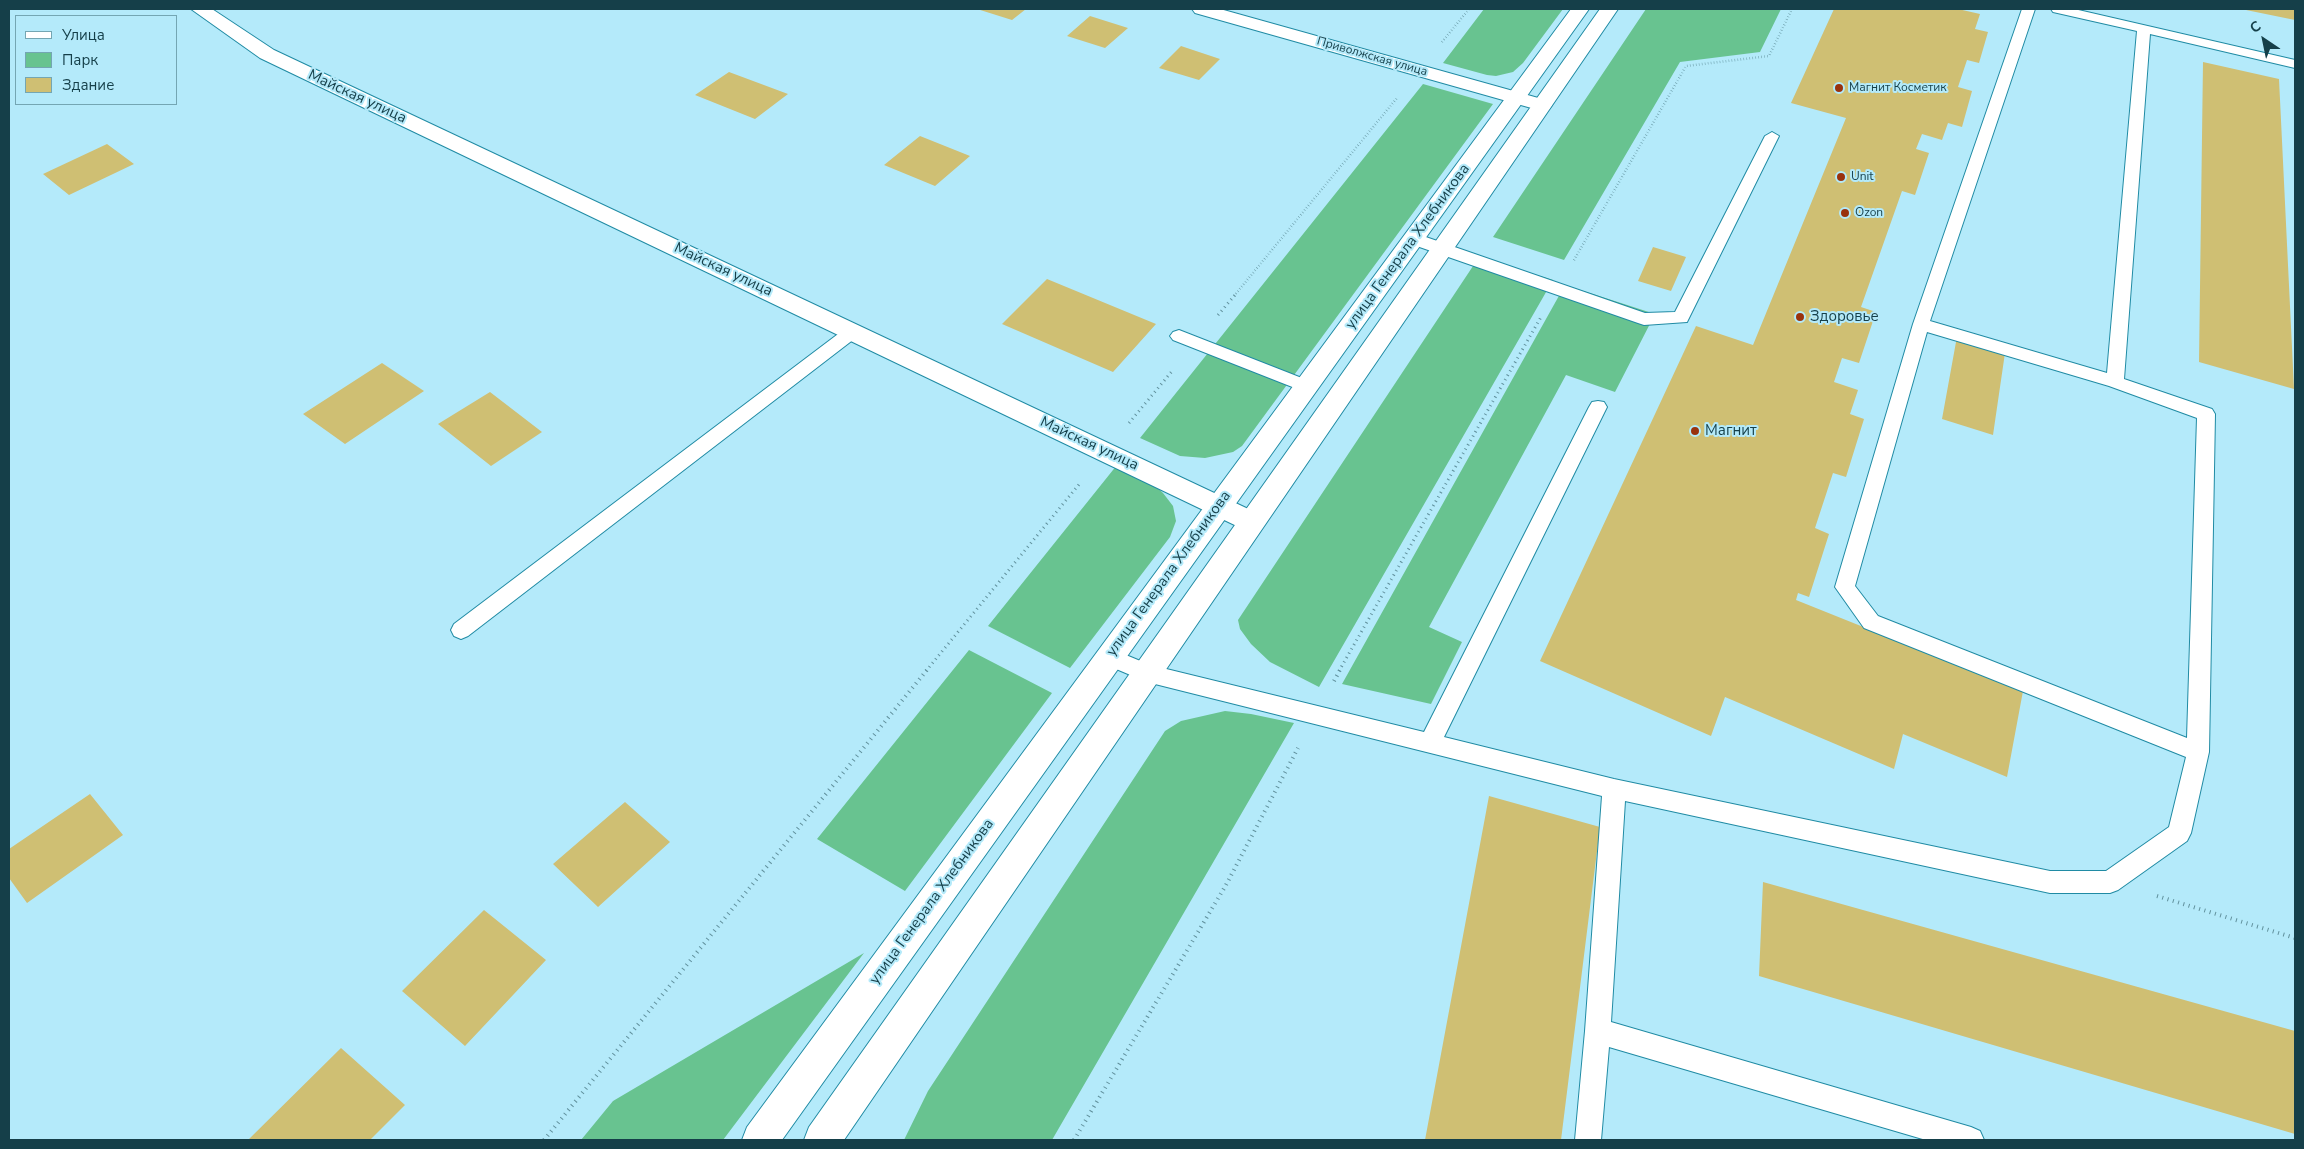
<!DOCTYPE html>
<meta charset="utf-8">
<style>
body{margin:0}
#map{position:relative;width:2304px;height:1149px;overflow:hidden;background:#b4eafa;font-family:"Nunito Sans",sans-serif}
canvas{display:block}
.frame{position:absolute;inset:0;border:10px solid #153f49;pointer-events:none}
.legend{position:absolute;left:15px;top:15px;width:162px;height:90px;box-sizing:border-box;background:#b4eafa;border:1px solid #74a6b3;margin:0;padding:6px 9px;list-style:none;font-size:15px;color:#153f49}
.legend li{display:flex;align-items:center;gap:10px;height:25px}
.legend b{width:25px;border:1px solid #74a6b3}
.north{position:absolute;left:2239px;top:15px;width:50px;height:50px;-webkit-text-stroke:4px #b4eafa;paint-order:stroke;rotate:326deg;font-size:14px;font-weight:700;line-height:20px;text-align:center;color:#153f49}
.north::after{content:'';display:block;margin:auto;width:18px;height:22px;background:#153f49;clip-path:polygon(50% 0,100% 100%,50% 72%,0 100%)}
</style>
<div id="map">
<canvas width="2304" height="1149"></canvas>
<div class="frame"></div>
<ul class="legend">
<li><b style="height:6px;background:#fff"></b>Улица</li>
<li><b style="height:14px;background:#68c390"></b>Парк</li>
<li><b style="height:14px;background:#cfbf73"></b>Здание</li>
</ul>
<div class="north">С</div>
</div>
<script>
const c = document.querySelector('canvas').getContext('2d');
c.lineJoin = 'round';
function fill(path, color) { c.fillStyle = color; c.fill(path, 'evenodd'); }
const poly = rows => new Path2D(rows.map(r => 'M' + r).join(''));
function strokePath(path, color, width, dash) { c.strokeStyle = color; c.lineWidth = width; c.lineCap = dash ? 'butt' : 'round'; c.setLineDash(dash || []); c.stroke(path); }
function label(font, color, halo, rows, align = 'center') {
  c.font = font + ' "Nunito Sans",sans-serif'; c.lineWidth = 4; c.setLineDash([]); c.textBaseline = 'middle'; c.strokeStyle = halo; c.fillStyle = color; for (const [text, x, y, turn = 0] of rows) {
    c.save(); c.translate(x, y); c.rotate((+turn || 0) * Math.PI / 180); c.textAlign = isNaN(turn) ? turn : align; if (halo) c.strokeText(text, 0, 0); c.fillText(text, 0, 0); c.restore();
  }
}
fill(poly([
 [1484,9,1563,9,1523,63,1513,72,1496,76,1487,75,1443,63],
 [1646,9,1781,9,1760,52,1680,62,1564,260,1493,237],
 [1423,84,1493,104,1242,446,1233,452,1205,458,1180,456,1140,438],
 [1479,257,1553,280,1319,687,1270,662,1251,644,1240,629,1238,620],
 [1565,285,1655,314,1615,392,1566,375,1429,627,1462,642,1431,704,1342,684],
 [1117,465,1150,481,1163,493,1173,506,1176,521,1170,537,1070,668,988,626],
 [969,650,1052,693,905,891,817,839],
 [1225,711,1251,714,1294,723,1052,1140,904,1140,928,1091,1165,731,1181,721],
 [864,953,723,1140,581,1140,613,1101]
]), '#68c390');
fill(poly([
 [977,9,1026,9,1012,20],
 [1834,9,1958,9,1980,14,1975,29,1988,32,1979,63,1967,60,1958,87,1972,91,1962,127,1948,123,1942,140,1922,134,1916,149,1929,153,1915,195,1902,191,1861,307,1876,312,1859,363,1842,358,1834,382,1858,390,1850,414,1864,419,1846,477,1833,473,1815,528,1829,534,1809,597,1798,593,1796,600,2023,691,2007,777,1903,734,1894,769,1725,697,1711,736,1540,661,1696,326,1753,345,1846,118,1791,103],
 [2246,9,2295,9,2295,20,2246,10],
 [1090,16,1128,28,1105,48,1067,36],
 [1181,46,1220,59,1199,80,1159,68],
 [2203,62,2279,79,2294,389,2199,362],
 [729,72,788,94,755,119,695,95],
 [920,136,970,156,935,186,884,165],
 [107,144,134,164,69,195,43,174],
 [1653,247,1686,257,1671,291,1638,281],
 [1047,279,1156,324,1113,372,1002,324],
 [1958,331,2006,346,1993,435,1942,419],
 [382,363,424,391,345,444,303,414],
 [490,392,542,432,491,466,438,424],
 [90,794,123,835,27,903,9,878,9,849],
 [1489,796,1600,827,1561,1140,1425,1140],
 [625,802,670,842,598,907,553,864],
 [1763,882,2295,1031,2295,1134,1759,976],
 [484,910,546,960,465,1046,402,991],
 [341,1048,405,1105,370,1140,248,1140]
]), '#cfbf73');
const lane = poly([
 [2022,9,2035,9,1930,321,2107,373,2137,31,2053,12,2051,9,2074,9,2295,60,2295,68,2150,34,2124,379,2212,409,2215,414,2209,752,2191,833,2187,841,2118,890,2110,893,2050,893,1625,801,1611,1022,1971,1127,1980,1131,1984,1140,1926,1140,1609,1047,1601,1140,1575,1140,1585,1031,1602,796,1147,682,1102,663,1099,657,1102,651,1109,648,1150,665,1424,732,1589,407,1592,402,1598,401,1604,402,1607,407,1444,737,1614,779,2050,871,2106,871,2169,827,2186,757,1864,628,1835,587,1913,324,2022,9],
 [1927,332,2109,386,2197,418,2187,738,1878,616,1855,586,1927,332],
 [1772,132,1779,136,1687,322,1644,325,1638,323,1408,243,1406,239,1408,235,1420,235,1645,313,1675,312,1765,136,1772,132],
 [852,326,858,328,861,332,858,336,468,636,461,639,454,636,451,630,454,624,846,328,852,326],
 [1179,330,1312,382,1315,386,1312,390,1306,392,1300,390,1173,340,1170,336,1173,332,1179,330]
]);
const street = poly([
 [191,9,212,9,274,50,1261,515,1265,522,1261,529,1252,532,1243,529,260,58,191,9],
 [1192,9,1220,9,1549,101,1552,105,1549,109,1542,111,1535,109,1195,13,1192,9]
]);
const secondary = poly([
 [1571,9,1589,9,782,1140,742,1140,747,1127,1571,9],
 [1600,9,1618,9,844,1140,804,1140,809,1127,1600,9]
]);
strokePath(lane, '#208ba4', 2);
strokePath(street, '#208ba4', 2);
strokePath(secondary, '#208ba4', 2);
strokePath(poly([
 [1442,42,1469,9],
 [1574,260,1686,66,1769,56,1792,9],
 [1234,296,1397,98]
]), '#61919d', 2.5, [0.5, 2.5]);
strokePath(poly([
 [1218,315,1235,295],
 [1129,423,1173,370],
 [926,671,1081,482],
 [1339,671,1541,317]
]), '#61919d', 3, [1, 4]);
strokePath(poly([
 [1334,681,1340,670],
 [2157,896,2295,938],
 [544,1140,927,670],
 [1074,1140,1226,885,1298,748]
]), '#61919d', 4, [1, 4.5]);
fill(lane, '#fff');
fill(street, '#fff');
fill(secondary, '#fff');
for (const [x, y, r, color] of [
 [1839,88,5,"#99320d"],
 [1841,177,5,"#99320d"],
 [1845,213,5,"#99320d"],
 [1800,317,5,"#99320d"],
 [1695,431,5,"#99320d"]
]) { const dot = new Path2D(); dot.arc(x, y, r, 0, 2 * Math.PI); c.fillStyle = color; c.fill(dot); strokePath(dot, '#b4eafa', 2); }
label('12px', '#153f49', '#b4eafa', [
 ["Приволжская улица",1372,57,16]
]);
label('12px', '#153f49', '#b4eafa', [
 ["Магнит Косметик",1849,88],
 ["Unit",1851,177],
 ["Ozon",1855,213]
], 'left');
label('15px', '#153f49', '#b4eafa', [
 ["Майская улица",357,97,25],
 ["улица Генерала Хлебникова",1408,247,-54],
 ["Майская улица",723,270,25],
 ["Майская улица",1089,444,25],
 ["улица Генерала Хлебникова",1169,574,-54],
 ["улица Генерала Хлебникова",932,902,-54]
]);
label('15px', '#153f49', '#b4eafa', [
 ["Здоровье",1810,317],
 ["Магнит",1705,431]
], 'left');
</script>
